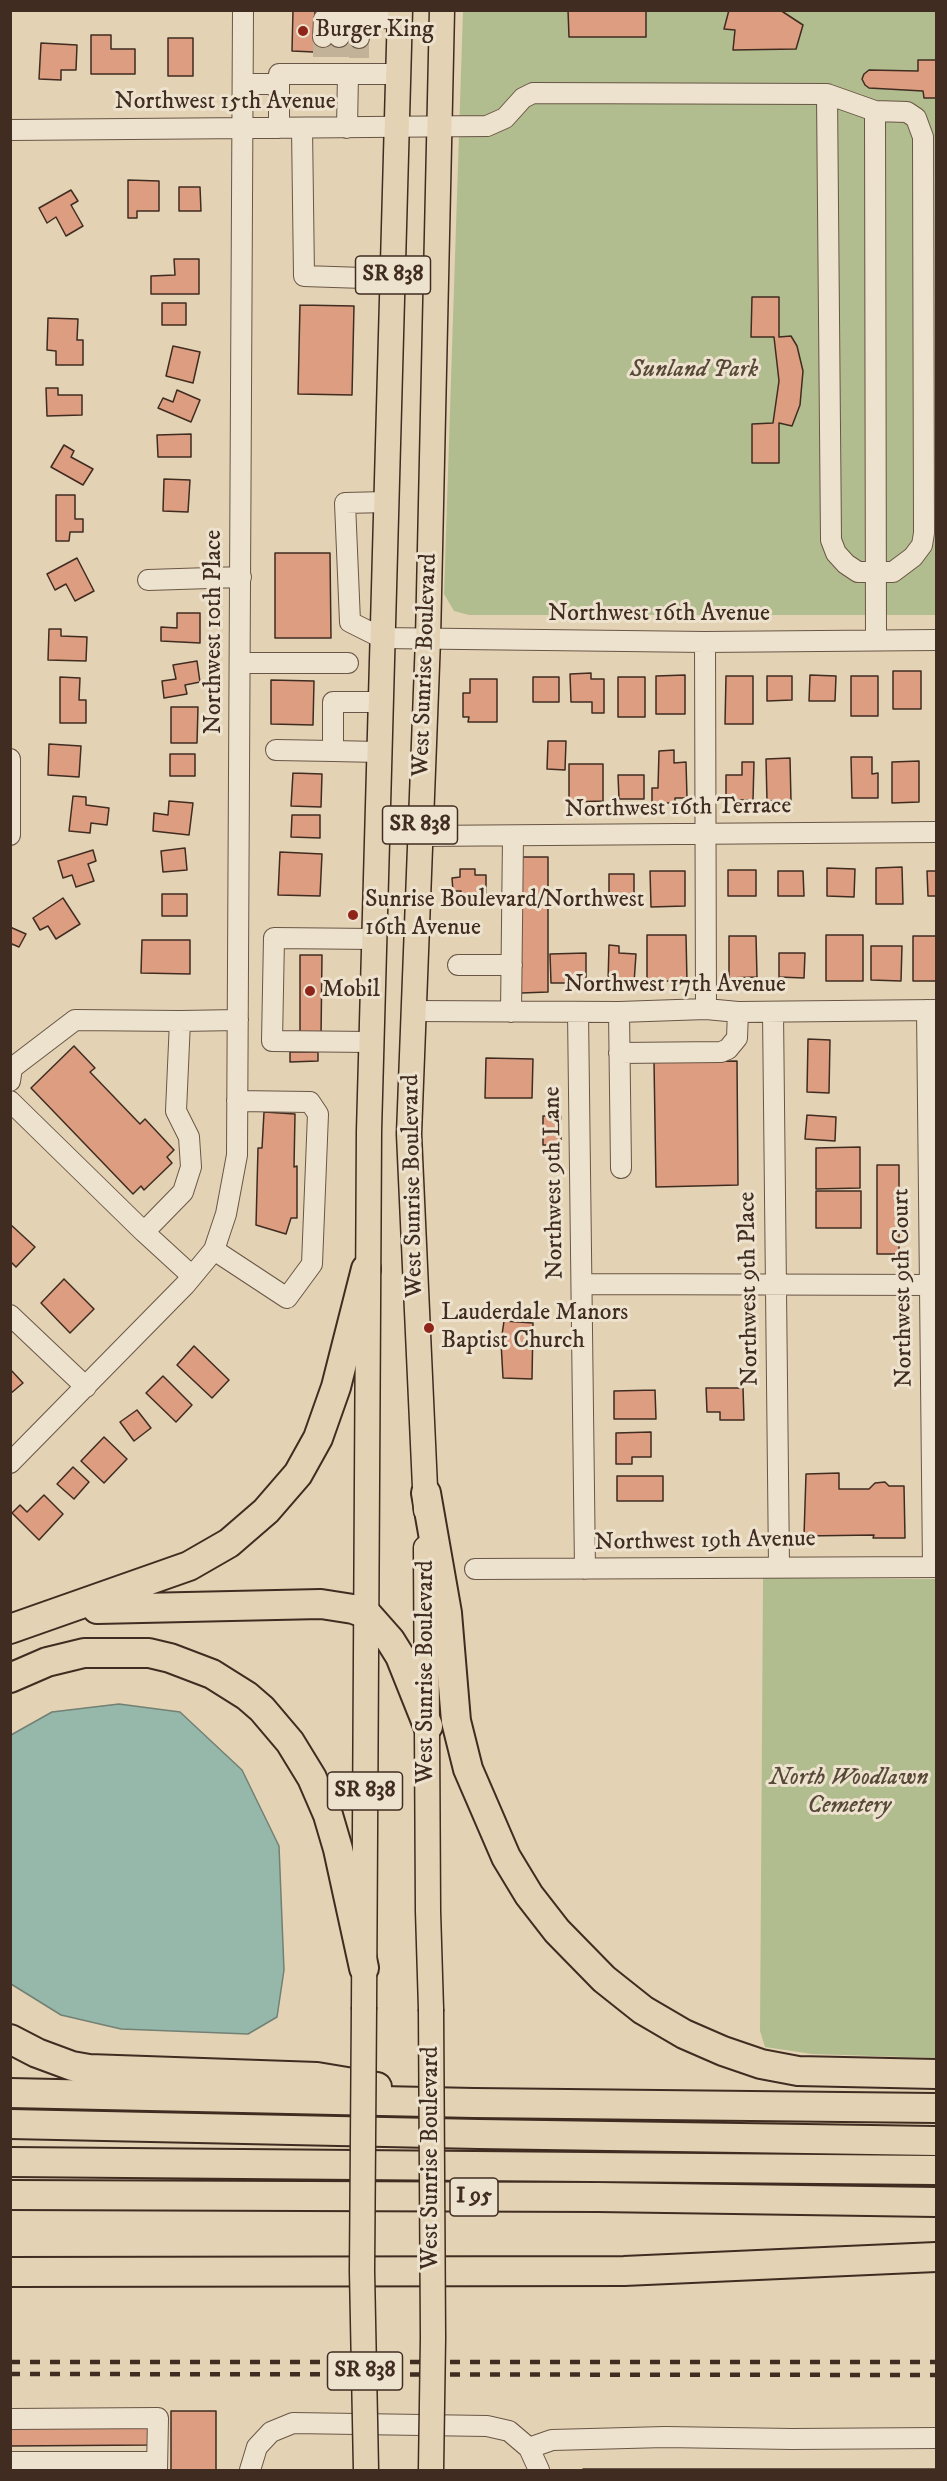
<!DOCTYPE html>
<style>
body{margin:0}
#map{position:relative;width:947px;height:2481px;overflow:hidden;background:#e3d3b4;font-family:"IM FELL DW Pica",serif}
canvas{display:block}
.frame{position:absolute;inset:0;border:12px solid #402c21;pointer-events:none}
</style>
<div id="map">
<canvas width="947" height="2481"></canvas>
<div class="frame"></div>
</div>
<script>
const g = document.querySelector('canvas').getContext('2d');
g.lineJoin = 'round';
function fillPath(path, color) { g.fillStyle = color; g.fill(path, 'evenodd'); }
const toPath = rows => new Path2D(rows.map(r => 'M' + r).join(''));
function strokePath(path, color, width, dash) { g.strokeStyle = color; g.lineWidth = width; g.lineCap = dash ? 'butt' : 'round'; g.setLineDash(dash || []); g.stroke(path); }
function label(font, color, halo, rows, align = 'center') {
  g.font = font + ' "IM FELL DW Pica",serif'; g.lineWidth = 6; g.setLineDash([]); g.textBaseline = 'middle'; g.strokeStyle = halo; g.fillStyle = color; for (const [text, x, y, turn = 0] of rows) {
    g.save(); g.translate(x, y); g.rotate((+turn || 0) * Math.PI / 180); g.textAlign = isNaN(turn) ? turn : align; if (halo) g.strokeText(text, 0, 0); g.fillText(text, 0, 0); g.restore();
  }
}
const green = toPath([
 [463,11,936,11,936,615,469,615,454,611,444,594],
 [763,1578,936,1579,936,2058,812,2054,765,2047,760,2031]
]);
const water = toPath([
 [119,1704,180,1712,242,1770,279,1846,284,1970,277,2017,248,2034,121,2029,61,2015,11,1984,11,1735,52,1712,119,1704]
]);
const building = toPath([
 [293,10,315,10,314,52,292,51,293,10],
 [568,10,646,10,646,37,569,37,568,10],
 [729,10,780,10,803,25,796,49,733,50,735,30,724,29,729,10],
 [91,35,111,35,111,49,135,49,135,74,91,74,91,35],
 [168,38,193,38,193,76,168,76,168,38],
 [41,43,77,45,76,70,61,70,61,80,39,79,41,43],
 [918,60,936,60,936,98,924,98,923,91,869,88,865,85,862,79,864,74,869,70,918,71,918,60],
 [128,180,159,181,159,211,137,211,137,218,128,218,128,180],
 [179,187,200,187,201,211,179,211,179,187],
 [71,190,78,201,71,205,83,226,66,236,56,217,47,223,39,208,71,190],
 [174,259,199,259,199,294,151,294,151,276,175,275,174,259],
 [752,297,779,297,779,337,791,336,797,346,803,371,800,405,792,426,779,423,779,463,752,463,752,424,773,423,779,381,774,337,751,337,752,297],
 [162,303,186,303,186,325,162,325,162,303],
 [300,305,354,306,352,395,298,394,300,305],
 [48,318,78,319,77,340,83,340,83,365,56,365,56,351,47,350,48,318],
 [173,346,200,352,193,383,166,376,173,346],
 [46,388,58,388,58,395,82,395,82,415,47,416,46,388],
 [177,390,200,400,191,422,158,408,163,398,173,402,177,390],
 [191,434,191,457,158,457,157,435,191,434],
 [64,445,74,451,71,457,93,469,83,485,51,467,64,445],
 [164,479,190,480,188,512,163,511,164,479],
 [56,495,75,495,75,519,83,519,83,532,70,532,69,541,56,541,56,495],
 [275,553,330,553,331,638,275,638,275,553],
 [77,558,94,591,75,601,66,584,55,590,47,574,77,558],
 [177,613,200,613,200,643,161,641,161,627,177,628,177,613],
 [49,629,61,629,61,636,87,637,86,661,48,660,49,629],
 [197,661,200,682,185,685,187,694,164,698,162,681,176,679,173,665,197,661],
 [893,671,921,671,921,709,893,709,893,671],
 [591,673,591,679,604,679,604,713,592,713,592,702,571,702,570,674,591,673],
 [685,675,685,714,656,714,656,676,685,675],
 [810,675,836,676,835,701,809,701,810,675],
 [726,676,753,676,753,724,725,724,726,676],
 [767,676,792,676,792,700,767,701,767,676],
 [851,676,878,676,878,716,851,716,851,676],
 [60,677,80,678,79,700,86,700,86,723,60,723,60,677],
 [533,677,559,677,559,702,533,702,533,677],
 [618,677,645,677,645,717,618,717,618,677],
 [470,679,497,679,497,722,468,722,469,717,463,717,463,693,470,693,470,679],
 [271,680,314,681,313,725,271,724,271,680],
 [171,707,198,707,197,743,171,743,171,707],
 [548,741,566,741,565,770,547,769,548,741],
 [49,744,81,746,79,777,48,775,49,744],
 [674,750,674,763,686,762,687,798,675,798,675,803,652,803,652,788,658,788,659,751,674,750],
 [170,754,195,754,195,776,170,776,170,754],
 [851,757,872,757,872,774,878,773,878,798,852,798,851,757],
 [790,758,791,801,767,801,766,759,790,758],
 [919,761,919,802,892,803,892,762,919,761],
 [742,762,754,762,753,800,726,800,726,775,742,775,742,762],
 [569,764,603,764,603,801,569,802,569,764],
 [293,773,322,774,321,807,291,806,293,773],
 [618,775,644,775,644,799,619,799,618,775],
 [73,796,86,797,86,805,109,808,107,825,91,823,90,833,69,831,73,796],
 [169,801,193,803,189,835,153,831,154,813,168,815,169,801],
 [292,815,320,815,320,838,291,837,292,815],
 [185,848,187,870,163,872,161,851,185,848],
 [93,850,96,861,88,864,94,881,76,887,72,875,63,878,58,861,93,850],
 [280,852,322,854,320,896,278,895,280,852],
 [520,857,548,857,548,992,521,993,520,857],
 [902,867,903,904,876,904,876,868,902,867],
 [827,868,855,869,854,897,827,896,827,868],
 [460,869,475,869,475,875,486,875,486,898,460,898,461,891,453,891,452,878,460,877,460,869],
 [728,870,756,870,756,896,728,896,728,870],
 [650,871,685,871,685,906,651,907,650,871],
 [778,871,803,871,804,896,778,896,778,871],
 [927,871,936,871,936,896,928,896,927,871],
 [609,874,634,874,634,896,609,896,609,874],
 [162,894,187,894,187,916,162,916,162,894],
 [63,898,80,924,56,939,48,926,40,930,33,918,63,898],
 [10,927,26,934,19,947,12,944,10,947,10,927],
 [647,935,686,935,687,982,647,980,647,935],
 [826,935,863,935,863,981,826,981,826,935],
 [729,936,756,936,757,977,729,978,729,936],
 [913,936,936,936,936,981,913,981,913,936],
 [142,940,190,940,190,974,141,973,142,940],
 [609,945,619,946,619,953,636,954,634,983,608,982,609,945],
 [871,946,902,946,901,981,871,980,871,946],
 [586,953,586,983,551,983,550,954,586,953],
 [779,953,805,953,804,978,779,977,779,953],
 [300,955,322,955,321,1038,300,1038,300,955],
 [808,1039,830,1040,829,1093,807,1092,808,1039],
 [74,1046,95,1068,90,1072,140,1124,145,1119,174,1150,167,1157,172,1163,144,1190,141,1186,133,1194,31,1088,74,1046],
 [290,1052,318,1052,318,1061,290,1062,290,1052],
 [486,1058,533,1059,532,1098,485,1098,486,1058],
 [737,1061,738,1185,656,1187,654,1062,737,1061],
 [264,1112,295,1114,294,1167,297,1166,297,1218,291,1218,286,1234,256,1225,258,1148,262,1148,264,1112],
 [807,1115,836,1117,835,1141,805,1139,807,1115],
 [543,1116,561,1116,561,1145,543,1145,543,1116],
 [860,1147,860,1188,816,1189,816,1148,860,1147],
 [877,1165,899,1165,899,1254,877,1254,877,1165],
 [816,1191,861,1191,861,1228,816,1228,816,1191],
 [10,1224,35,1247,16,1267,10,1261,10,1224],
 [64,1279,94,1309,70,1333,41,1303,64,1279],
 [504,1321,533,1323,532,1379,503,1378,501,1342,504,1321],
 [194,1346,229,1380,212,1398,177,1365,194,1346],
 [10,1369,23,1383,10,1394,10,1369],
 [163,1376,192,1405,176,1422,146,1393,163,1376],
 [706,1388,743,1388,744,1420,720,1420,720,1412,707,1412,706,1388],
 [655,1390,656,1419,614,1419,614,1391,655,1390],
 [137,1410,151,1428,134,1441,120,1422,137,1410],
 [651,1432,651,1457,632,1457,632,1464,616,1464,616,1433,651,1432],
 [104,1437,127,1459,104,1483,81,1461,104,1437],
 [73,1467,89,1482,74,1499,57,1484,73,1467],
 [839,1473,839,1489,869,1489,875,1483,885,1482,889,1486,904,1486,905,1538,873,1538,874,1535,804,1536,806,1474,839,1473],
 [617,1476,663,1476,663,1501,617,1501,617,1476],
 [44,1495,63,1514,39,1540,12,1513,20,1505,27,1512,44,1495],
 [171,2411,216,2411,216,2470,171,2470,171,2411],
 [152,2427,150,2445,10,2446,10,2428,152,2427],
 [583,2469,936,2469,936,2470,583,2470,583,2469]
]);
const minorTunnel = toPath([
 [323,57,323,37],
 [339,57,339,37],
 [359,58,359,38]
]);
const minor = toPath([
 [359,19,359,38],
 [323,37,324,19,400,18],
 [339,37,339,19],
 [243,84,279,84],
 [875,111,876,640],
 [279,128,279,74,399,74],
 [302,128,304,276,393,279],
 [347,128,348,74],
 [10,130,487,126,505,118,523,98,533,93,827,94,875,111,907,112,916,118,923,137,924,533,922,545,913,557,893,572,858,572,846,564,836,553,831,540,827,94],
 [386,502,345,503,350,622,382,638,705,642,936,640],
 [148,580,241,577],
 [705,642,706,1009],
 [240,663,348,663],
 [276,750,333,751],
 [379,752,333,751,333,702,380,702],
 [10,759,10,835],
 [419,836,936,832],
 [458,965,512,965],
 [927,1010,933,1567],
 [413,1011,619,1012,706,1009,738,1012,936,1010],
 [511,1012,513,836],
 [578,1012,585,1569],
 [619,1012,621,1168],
 [773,1012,779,1566],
 [371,1042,272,1041,274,938,374,939],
 [619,1053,721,1052,728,1049,737,1038,738,1012],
 [10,1081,12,1068,75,1020,180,1021],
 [10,1101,144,1232],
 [214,1250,287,1298,312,1264,318,1114,310,1102,237,1101],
 [192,1276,144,1232,183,1192,191,1167,189,1137,176,1111,180,1021,238,1020],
 [583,1284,936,1285],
 [10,1315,86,1387],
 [10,1463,185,1285,214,1250,226,1214,237,1155,243,10],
 [475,1569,936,1567],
 [10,2419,158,2418,157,2470],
 [529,2448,552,2440,665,2437,792,2439,936,2438],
 [10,2462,157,2462],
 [250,2470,257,2447,271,2432,293,2423,487,2426,509,2431,529,2448,539,2470]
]);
const major = toPath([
 [426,1510,409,1134,428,639,442,10],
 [426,1548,428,1911,431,2009],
 [364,2007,369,1131,400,10]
]);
const highway = toPath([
 [426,1493,447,1613,456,1721,468,1769,506,1857,529,1895,557,1931,604,1979,643,2010,684,2034,723,2051,761,2064,798,2071,936,2074],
 [97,1609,321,1604,353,1609,367,1614,390,1640,400,1656,428,1726],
 [10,1629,189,1566,229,1543,266,1511,298,1474,318,1438,336,1387,366,1269],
 [10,1678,47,1662,84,1653,149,1653,170,1658,212,1674,247,1696,262,1709,290,1742,312,1778,328,1815,338,1849,364,1968],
 [10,2039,37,2053,72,2066,89,2069,317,2077,377,2087],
 [10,2093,474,2103,936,2108],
 [10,2124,479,2134,936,2141],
 [10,2162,936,2170],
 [10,2195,598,2197,936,2202],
 [10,2272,624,2271,936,2257]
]);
const rail = toPath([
 [10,2362,936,2362],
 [10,2374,936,2375]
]);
const majorBridge = toPath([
 [364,2007,362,2271,366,2470],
 [431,2470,433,2338,431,2009]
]);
const markers = [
 [303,31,6,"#8f2418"],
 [353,915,6,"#8f2418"],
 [310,991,6,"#8f2418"],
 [429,1328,6,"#8f2418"]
];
const shields = [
 [393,275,75],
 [420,825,75],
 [365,1791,75],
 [474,2197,48],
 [365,2371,75]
];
const shieldNames = [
 ["SR 838",393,275],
 ["SR 838",420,825],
 ["SR 838",365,1791],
 ["I 95",474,2197],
 ["SR 838",365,2371]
];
const poiNames = [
 ["Burger King",315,31],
 ["Sunrise Boulevard/Northwest",365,901],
 ["16th Avenue",365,929],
 ["Mobil",322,991],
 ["Lauderdale Manors",441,1314],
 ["Baptist Church",441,1342]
];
const streetNames = [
 ["Northwest 15th Avenue",225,103],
 ["Northwest 16th Avenue",659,615],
 ["Northwest 10th Place",215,632,-90],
 ["West Sunrise Boulevard",426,665,-88],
 ["Northwest 16th Terrace",678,809,-1],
 ["Northwest 17th Avenue",675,986],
 ["Northwest 9th Lane",555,1183,-91],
 ["West Sunrise Boulevard",414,1186,-91],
 ["Northwest 9th Court",904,1288,-91],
 ["Northwest 9th Place",750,1289,-91],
 ["Northwest 19th Avenue",705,1542,-1],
 ["West Sunrise Boulevard",427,1672,-90],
 ["West Sunrise Boulevard",432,2158,-90]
];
const parkNames = [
 ["Sunland Park",694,371],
 ["North Woodlawn",849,1779],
 ["Cemetery",849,1807]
];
fillPath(green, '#b2bd8f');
fillPath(water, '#95b8ab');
strokePath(water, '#738074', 1.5);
fillPath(building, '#dc9d81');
strokePath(building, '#402c21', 1.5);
strokePath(minorTunnel, '#c2b297', 20, [20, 10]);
strokePath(minor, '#695646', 22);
strokePath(major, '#402c21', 27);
strokePath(highway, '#402c21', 32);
strokePath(minor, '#ede2ce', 20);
strokePath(major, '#e3d3b4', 24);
strokePath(highway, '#e3d3b4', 28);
strokePath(rail, '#402c21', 4.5, [10, 10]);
strokePath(majorBridge, '#402c21', 27, []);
strokePath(majorBridge, '#e3d3b4', 24);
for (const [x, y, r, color] of markers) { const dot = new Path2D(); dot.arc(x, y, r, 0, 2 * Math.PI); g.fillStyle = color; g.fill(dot); strokePath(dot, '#ede2ce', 2); }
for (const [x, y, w] of shields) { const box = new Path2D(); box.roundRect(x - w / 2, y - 19, w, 38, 4.5); g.fillStyle = '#ede2ce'; g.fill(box); strokePath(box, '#402c21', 1.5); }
label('bold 22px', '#402c21', null, shieldNames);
label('24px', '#402c21', '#ede2ce', poiNames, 'left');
label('24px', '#402c21', '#ede2ce', streetNames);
label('italic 24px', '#574937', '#ede2ce', parkNames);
</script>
